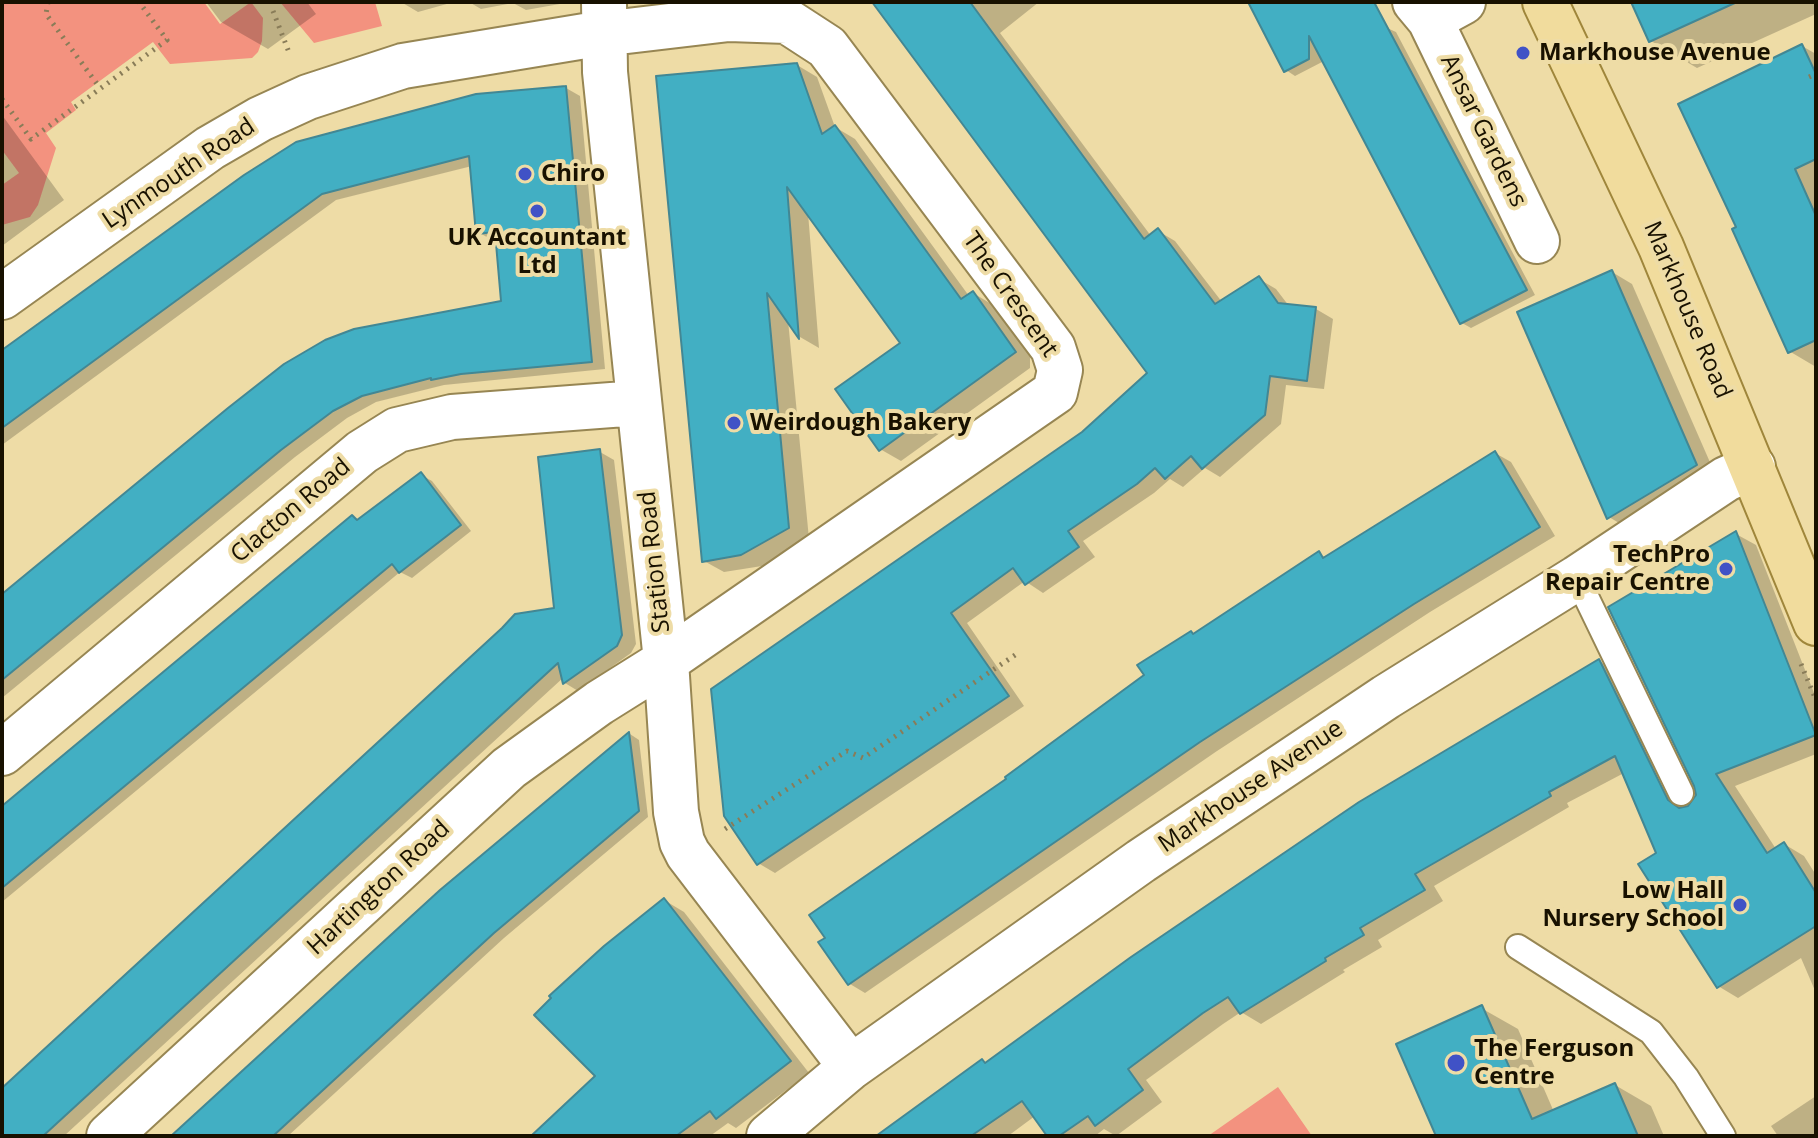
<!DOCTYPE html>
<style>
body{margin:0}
#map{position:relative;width:1818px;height:1138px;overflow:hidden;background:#eedca6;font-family:"Open Sans",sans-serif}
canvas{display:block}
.frame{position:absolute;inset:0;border:4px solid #181100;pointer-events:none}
</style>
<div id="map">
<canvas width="1818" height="1138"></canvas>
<div class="frame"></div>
</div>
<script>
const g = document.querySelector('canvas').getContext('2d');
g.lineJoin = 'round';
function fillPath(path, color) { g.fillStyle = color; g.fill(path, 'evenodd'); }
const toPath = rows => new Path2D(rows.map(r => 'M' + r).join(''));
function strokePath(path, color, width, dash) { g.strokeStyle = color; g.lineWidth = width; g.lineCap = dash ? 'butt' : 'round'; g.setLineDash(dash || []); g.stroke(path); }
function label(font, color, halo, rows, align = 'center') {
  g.font = font + ' "Open Sans",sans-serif'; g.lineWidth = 8; g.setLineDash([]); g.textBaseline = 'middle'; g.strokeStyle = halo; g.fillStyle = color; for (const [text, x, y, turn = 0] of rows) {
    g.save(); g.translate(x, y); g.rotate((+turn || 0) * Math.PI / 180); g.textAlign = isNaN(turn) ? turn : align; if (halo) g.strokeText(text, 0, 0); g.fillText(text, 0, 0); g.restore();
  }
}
const green = toPath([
 [2,2,204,2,220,24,251,2,263,18,262,41,258,52,252,58,170,64,153,42,71,102,76,110,46,133,56,148,38,205,30,217,2,225,2,185,19,173,2,150],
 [280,2,375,2,382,26,314,43],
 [1278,1087,1312,1136,1208,1136]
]);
const shadow = toPath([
 [206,2,307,2,316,14,268,49,221,22],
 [401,2,454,2,418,12],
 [469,2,571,2,526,10,513,3,481,9],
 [874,2,1039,2,1000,33,1151,236,1158,231,1175,241,1222,302,1259,279,1276,289,1289,306,1316,309,1333,319,1324,389,1286,385,1281,424,1220,477,1205,468,1183,487,1170,479,1154,493,1083,541,1095,557,1043,593,1025,581,967,623,1024,706,775,873,758,863,1083,434,1150,373],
 [1250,2,1330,2,1396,32,1535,295,1471,328,1462,323,1324,61,1295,76,1286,70],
 [1633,2,1816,2,1816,14,1697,68,1651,41],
 [1802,46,1816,54,1816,367,1789,351,1735,230],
 [797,65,817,77,835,127,855,139,969,296,973,293,993,305,1030,356,1030,368,901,461,880,449,902,343,808,213,819,348,800,337,788,320,809,539,762,566,724,572,704,561],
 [566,88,580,96,605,369,444,385,376,402,347,418,295,457,2,698,2,596,504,302,498,240,492,240,478,232,472,166,336,200,2,445,2,354,201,209],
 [2,115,64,200,2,246],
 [1612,272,1632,284,1716,476,1629,529,1609,517],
 [600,452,614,460,636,644,631,653,578,691,565,683,564,677,64,1136,2,1136,2,1090,557,610],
 [1495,453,1511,462,1555,536,1430,612,1217,751,865,993,850,984,1009,780,1147,676,1194,636,1319,554,1327,558],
 [421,475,432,481,471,531,412,578,400,572,2,902,2,809,352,517,360,521],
 [1736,534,1756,545,1816,698,1816,754,1735,786,1776,849,1784,844,1804,856,1816,875,1816,993,1801,958,1738,998,1718,986,1624,773,1567,803,1569,807,1434,886,1443,901,1378,940,1382,947,1343,970,1345,972,1261,1024,1241,1012,1223,1024,1146,1080,1162,1102,1116,1136,1104,1129,1095,1136,1050,1136,1035,1116,1008,1136,880,1136,982,1061,987,1064,1599,661,1619,672,1685,809,1689,808,1698,795],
 [630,734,639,740,648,817,504,938,288,1136,175,1136,441,892],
 [664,900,684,912,809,1073,736,1128,728,1123,710,1136,535,1136,598,1076],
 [1481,1008,1518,1029,1554,1112,1615,1085,1651,1106,1664,1136,1439,1136],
 [1816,1096,1816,1136,1778,1136,1771,1126]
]);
const building = toPath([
 [872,2,970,2,1144,239,1158,228,1215,304,1259,276,1278,303,1316,307,1307,381,1270,376,1265,415,1202,469,1191,456,1165,479,1155,468,1137,484,1068,531,1079,547,1025,585,1013,568,951,613,1009,696,757,865,724,816,711,689,1082,432,1147,373,872,2],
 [1248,2,1374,2,1527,290,1460,324,1309,36,1309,59,1284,72,1248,2],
 [1631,2,1737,2,1649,42,1631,2],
 [1802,44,1816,74,1816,159,1795,169,1816,216,1816,340,1788,353,1732,229,1736,227,1678,104,1802,44],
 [797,63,822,134,835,125,961,299,973,291,1016,352,879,451,835,389,900,343,787,187,799,339,767,293,789,528,741,555,702,562,656,76,797,63],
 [566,86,592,362,461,374,431,380,431,378,362,396,333,411,281,450,2,680,2,594,228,408,284,364,325,340,354,329,501,301,495,232,476,234,469,156,322,194,2,428,2,350,244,175,296,142,476,94,566,86],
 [1612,270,1697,465,1607,519,1517,312,1612,270],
 [600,449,622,635,617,646,563,684,558,663,43,1136,2,1136,2,1088,502,628,515,614,554,608,538,457,600,449],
 [1495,451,1540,527,1414,604,1200,742,848,985,818,942,825,938,809,915,1006,779,1005,777,1144,675,1137,665,1191,631,1193,634,1319,551,1323,558,1495,451],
 [421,472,461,525,399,573,392,564,2,888,2,806,352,515,357,520,421,472],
 [1736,531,1816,735,1716,774,1767,853,1784,842,1816,893,1816,926,1717,988,1638,864,1656,853,1615,756,1549,792,1551,796,1415,874,1425,890,1360,928,1364,935,1325,958,1326,961,1240,1014,1228,997,1203,1013,1128,1069,1143,1090,1095,1126,1088,1116,1059,1136,1047,1136,1022,1101,971,1136,876,1136,982,1059,985,1063,1131,957,1359,802,1599,659,1668,800,1679,808,1688,806,1696,795,1694,786,1608,607,1736,531],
 [629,732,639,811,494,933,273,1136,171,1136,440,890,629,732],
 [664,898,791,1061,716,1119,710,1111,676,1136,531,1136,595,1076,534,1015,551,998,549,996,604,946,664,898],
 [1482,1005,1532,1119,1615,1083,1638,1136,1436,1136,1396,1044,1482,1005]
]);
const path = toPath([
 [48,2,46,14,100,88],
 [273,11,290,55],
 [1809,77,1816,74],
 [2,99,31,139,167,40,139,2],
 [1801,664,1816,700],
 [725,829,847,751,863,758,1018,653]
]);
const lane = toPath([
 [1577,578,1681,793],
 [1518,947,1651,1032,1686,1077,1723,1136]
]);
const street = toPath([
 [604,2,605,72,666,661,676,812,682,842,688,854,851,1067],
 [1415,2,1430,20,1537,241],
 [1430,20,1463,2],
 [2,297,210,148,260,119,308,97,403,66,585,36,729,19,787,21,827,47,1053,348,1060,370,1055,392,666,661,599,703,509,768,109,1136],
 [2,753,362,452,397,430,452,417,638,403],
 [769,1136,851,1067,1141,861,1386,697,1577,578,1726,479,1753,467]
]);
const primary = toPath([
 [1545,2,1661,247,1816,623]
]);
const markers = [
 [1523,53,8,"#4052c6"],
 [525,174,8,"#4052c6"],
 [537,211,8,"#4052c6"],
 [734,423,8,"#4052c6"],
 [1726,569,8,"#4052c6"],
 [1740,905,8,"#4052c6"],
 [1456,1063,10,"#4052c6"]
];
const poiNames = [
 ["Markhouse Avenue",1539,53],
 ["Chiro",541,174],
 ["UK Accountant",537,238,"center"],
 ["Ltd",537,266,"center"],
 ["Weirdough Bakery",750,423],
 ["TechPro",1710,555,"right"],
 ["Repair Centre",1710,583,"right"],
 ["Low Hall",1724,891,"right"],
 ["Nursery School",1724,919,"right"],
 ["The Ferguson",1474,1049],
 ["Centre",1474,1077]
];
const streetNames = [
 ["Ansar Gardens",1483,131,64],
 ["Lynmouth Road",179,174,-34],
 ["The Crescent",1010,295,55],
 ["Markhouse Road",1687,310,67],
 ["Clacton Road",291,511,-40],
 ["Station Road",655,562,-96],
 ["Markhouse Avenue",1251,787,-34],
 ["Hartington Road",379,888,-43]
];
fillPath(green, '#f3927f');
fillPath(shadow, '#0003');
fillPath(building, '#42afc3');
strokePath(building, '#428794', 2);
strokePath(lane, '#978653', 28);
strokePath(street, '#978653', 48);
strokePath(primary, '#9f863b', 48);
strokePath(path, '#897c58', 5, [2, 6]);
strokePath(lane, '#fff', 24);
strokePath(street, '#fff', 44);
strokePath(primary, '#f1dc9d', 44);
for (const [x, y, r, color] of markers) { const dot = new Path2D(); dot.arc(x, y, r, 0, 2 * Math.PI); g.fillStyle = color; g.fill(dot); strokePath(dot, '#eedca6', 3); }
label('bold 24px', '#181100', '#eedca6', poiNames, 'left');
label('24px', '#181100', '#eedca6', streetNames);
</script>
